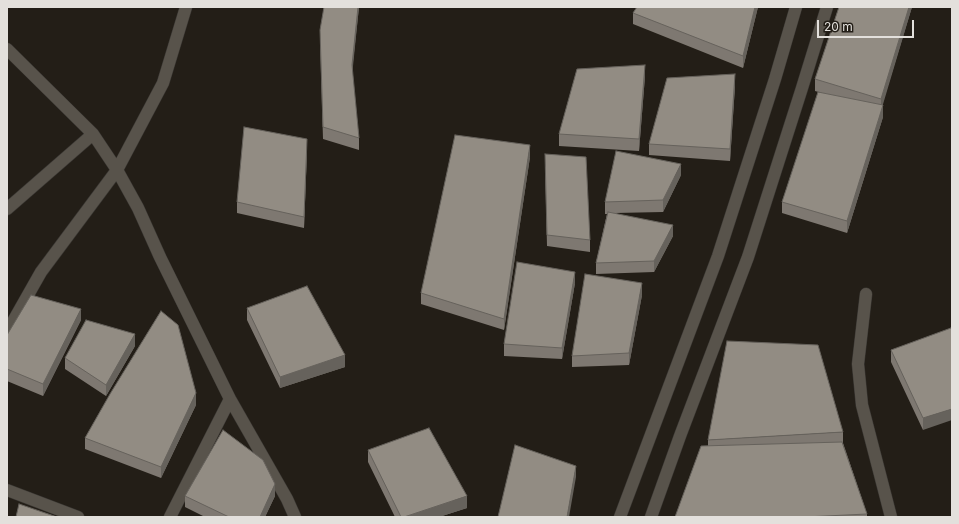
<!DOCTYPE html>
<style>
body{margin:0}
#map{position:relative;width:959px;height:524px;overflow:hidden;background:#231e17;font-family:Inter,sans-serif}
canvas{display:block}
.frame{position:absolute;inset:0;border:8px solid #e3e0dc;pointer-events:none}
.scale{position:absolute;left:817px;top:20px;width:97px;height:18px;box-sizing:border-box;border:2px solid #e3e0dc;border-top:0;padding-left:5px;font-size:12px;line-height:14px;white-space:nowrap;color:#e3e0dc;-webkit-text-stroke:3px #231e17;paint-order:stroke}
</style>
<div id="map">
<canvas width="959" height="524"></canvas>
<div class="frame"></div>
<div class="scale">20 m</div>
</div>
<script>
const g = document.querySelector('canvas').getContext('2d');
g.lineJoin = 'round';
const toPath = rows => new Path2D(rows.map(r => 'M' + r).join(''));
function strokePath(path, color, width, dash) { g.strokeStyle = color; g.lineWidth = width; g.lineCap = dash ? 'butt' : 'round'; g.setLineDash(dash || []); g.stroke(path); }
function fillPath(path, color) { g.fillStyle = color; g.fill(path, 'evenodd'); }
const street = toPath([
 [7,49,93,134,117,170,138,208,160,257,230,399,287,499,295,517],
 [7,209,93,134],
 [866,294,858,364,862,405,891,517],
 [7,332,41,272,117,170,163,83,186,7],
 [7,490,78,517],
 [170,517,230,399]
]);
const secondary = toPath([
 [620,517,718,256,775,79,796,7],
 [651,517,680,436,748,257,802,88,827,7]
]);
const wall = toPath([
 [324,7,359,7,352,71,359,138,359,150,323,139,320,41],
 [637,7,758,7,743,68,633,24,633,13],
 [912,7,882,105,883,117,847,233,782,213,782,202,822,93,815,91,815,79],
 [645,76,639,151,559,146,559,134],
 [735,86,730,161,649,155,649,144],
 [307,150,304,228,237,213,237,202],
 [530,157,504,330,421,304,421,293],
 [545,166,590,240,590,252,547,246],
 [681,175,663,212,615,213,673,236,654,272,596,274,596,263,607,214,605,214,605,202],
 [575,283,562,359,504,356,504,344],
 [642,295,629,365,572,367,572,356],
 [247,308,345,367,280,388,247,320],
 [81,320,43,396,7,381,7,335],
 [952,330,923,430,891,362,891,350],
 [135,346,106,396,65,369,65,358],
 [196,405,161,478,85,449,85,438],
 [843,432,843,443,867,514,867,517,675,517,708,446,708,440],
 [368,450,467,508,439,517,395,517,368,462],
 [185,496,275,496,265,517,205,517,185,507]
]);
const shadedWall = toPath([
 [358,7,359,7,352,76,352,65],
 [755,7,758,7,743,68,743,56],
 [909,7,912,7,881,111,881,99],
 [645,65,645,76,639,151,639,139],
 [735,74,735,86,730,161,730,149],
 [883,105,883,117,847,233,847,221],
 [307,139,307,150,304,228,304,217],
 [530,145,530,157,504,330,504,319],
 [681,164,681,175,663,212,663,200],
 [673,225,673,236,654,272,654,261],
 [575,272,575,283,562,359,562,348],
 [642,283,642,295,629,365,629,353],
 [81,309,81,320,43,396,43,384],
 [135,334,135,346,106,396,106,385],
 [345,355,345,367,280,388,280,377],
 [196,393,196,405,161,478,161,467],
 [952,409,952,420,923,430,923,418],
 [576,466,576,477,569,517,567,517],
 [275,484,275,496,265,517,260,517],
 [467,496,467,508,439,517,404,517]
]);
const building = toPath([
 [324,7,358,7,352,65,359,138,323,127,320,30,324,7],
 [637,7,755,7,743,56,633,13,637,7],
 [839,7,909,7,881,99,815,79,839,7],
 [645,65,639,139,559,134,577,69,645,65],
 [735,74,730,149,649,144,667,78,735,74],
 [818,92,883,105,847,221,782,202,818,92],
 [244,127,307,139,304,217,237,202,244,127],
 [455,135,530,145,504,319,421,293,455,135],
 [616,151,681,164,663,200,605,202,616,151],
 [545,154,586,157,590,240,547,235,545,154],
 [608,212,673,225,654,261,596,263,608,212],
 [517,262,575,272,562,348,504,344,517,262],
 [585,274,642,283,629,353,572,356,585,274],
 [307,286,345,355,280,377,247,308,307,286],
 [31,295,81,309,43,384,7,369,7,335,31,295],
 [161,311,178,325,196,393,161,467,85,438,110,394,161,311],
 [86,320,135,334,106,385,65,358,86,320],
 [951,328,952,330,952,409,923,418,891,350,951,328],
 [727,341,818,345,843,432,708,440,727,341],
 [429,428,467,496,404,517,401,517,368,450,429,428],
 [223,430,263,460,275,484,260,517,229,517,185,496,223,430],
 [842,442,867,514,805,517,675,517,701,446,842,442],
 [515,445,576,466,567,517,498,517,515,445],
 [19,504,57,517,16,517,19,504]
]);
strokePath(street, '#3b3834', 13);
strokePath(secondary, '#3b3834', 13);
strokePath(street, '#58534b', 12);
strokePath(secondary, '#58534b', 12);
fillPath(wall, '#7e7871');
fillPath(shadedWall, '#66625c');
fillPath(building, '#928c83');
strokePath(building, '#66625c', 1);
</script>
